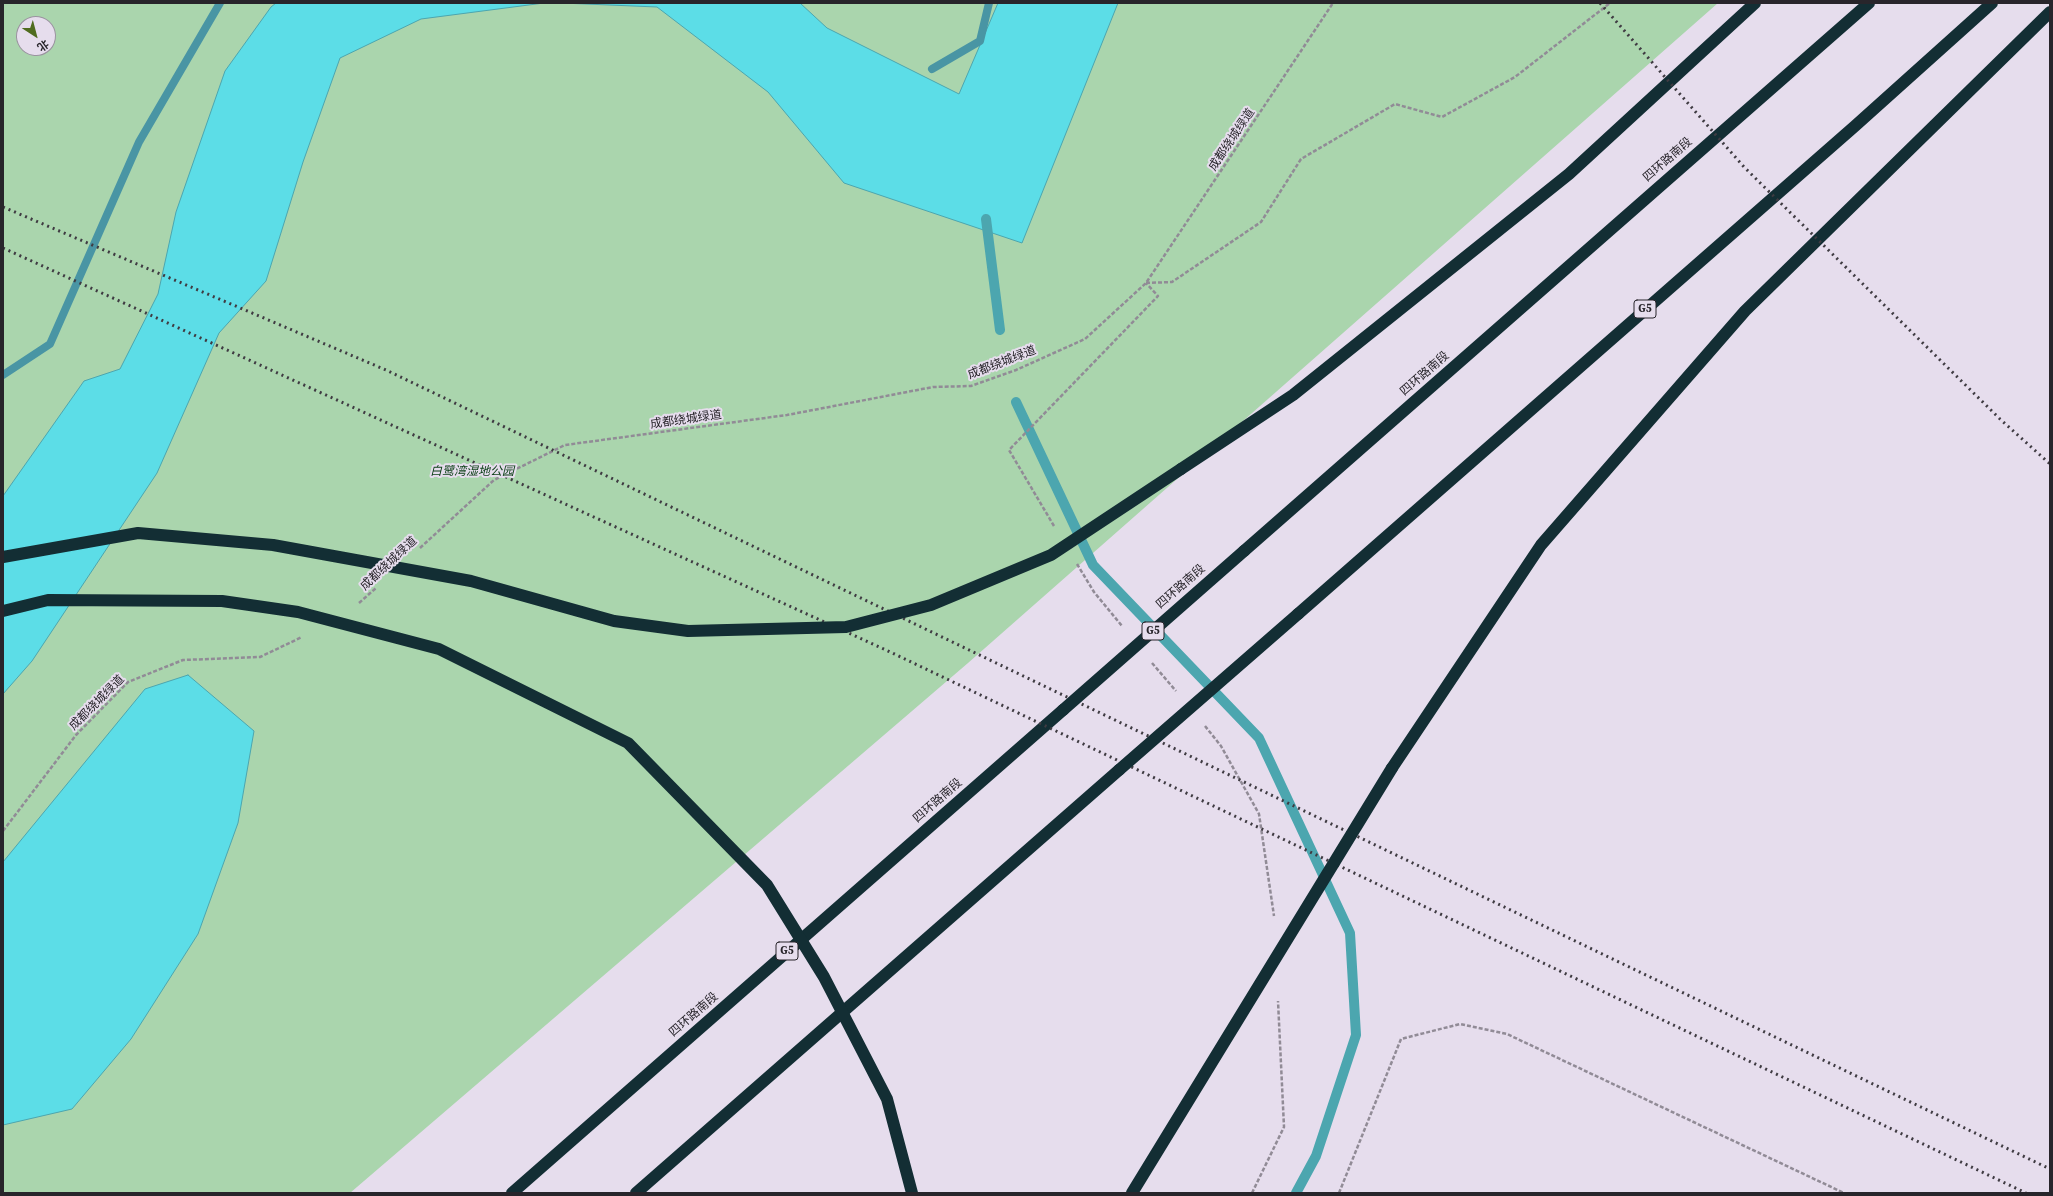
<!DOCTYPE html>
<meta charset="utf-8">
<style>
body{margin:0}
#map{position:relative;width:2053px;height:1196px;overflow:hidden;background:#e6dded;font-family:"Source Serif 4","Noto Sans SC",serif}
canvas{display:block}
.frame{position:absolute;inset:0;border:4px solid #28252b;pointer-events:none}
.north{position:absolute;left:16px;top:16px;width:40px;height:40px;box-sizing:border-box;background:#e6dded;border:1px solid #9a939f;border-radius:50%;rotate:144deg;font-size:11px;font-weight:700;line-height:16px;text-align:center;color:#28252b}
.north::after{content:'';display:block;margin:auto;width:14px;height:18px;background:#506c1f;clip-path:polygon(50% 0,100% 100%,50% 72%,0 100%)}
</style>
<div id="map">
<canvas width="2053" height="1196"></canvas>
<div class="frame"></div>
<div class="north">北</div>
</div>
<script>
const g = document.querySelector('canvas').getContext('2d');
g.lineJoin = 'round';
function fillPath(path, color) { g.fillStyle = color; g.fill(path, 'evenodd'); }
const toPath = rows => new Path2D(rows.map(r => 'M' + r).join(''));
function strokePath(path, color, width, dash) { g.strokeStyle = color; g.lineWidth = width; g.lineCap = dash ? 'butt' : 'round'; g.setLineDash(dash || []); g.stroke(path); }
function label(font, color, halo, rows, align = 'center') {
  g.font = font + ' "Source Serif 4","Noto Sans SC",serif'; g.lineWidth = 4; g.setLineDash([]); g.textBaseline = 'middle'; g.strokeStyle = halo; g.fillStyle = color; for (const [text, x, y, turn = 0] of rows) {
    g.save(); g.translate(x, y); g.rotate((+turn || 0) * Math.PI / 180); g.textAlign = isNaN(turn) ? turn : align; if (halo) g.strokeText(text, 0, 0); g.fillText(text, 0, 0); g.restore();
  }
}
const green = toPath([
 [3,3,1718,3,968,663,350,1193,3,1193],
 [24,24,48,24,48,48,24,48]
]);
const water = toPath([
 [276,3,544,3,421,19,340,58,303,162,266,281,219,333,157,473,32,661,3,694,3,496,84,381,120,369,158,294,176,212,225,71,271,7,276,3],
 [561,3,800,3,827,28,959,94,998,3,1118,3,1022,243,844,183,768,92,657,7,561,3],
 [188,675,254,731,238,823,198,934,131,1039,72,1109,3,1125,3,862,145,689,188,675]
]);
const stream = toPath([
 [986,219,1000,330],
 [1016,402,1093,565,1259,738,1350,933,1356,1035,1316,1156,1296,1193]
]);
const path = toPath([
 [1146,283,1172,282,1261,222,1301,159,1395,104,1442,117,1515,77,1610,3],
 [1054,526,1009,450,1158,296,1146,283],
 [420,548,494,480,565,445,787,415,933,387,971,386,1016,370,1085,339,1146,283,1333,3],
 [1077,564,1094,592,1122,626],
 [359,603,376,588],
 [1152,663,1176,691],
 [1205,726,1221,746,1259,814,1274,916],
 [3,831,76,735,128,682,183,660,260,657,302,637],
 [1252,1193,1284,1127,1278,1001],
 [1339,1193,1401,1039,1460,1024,1507,1034,1844,1193]
]);
const lane = toPath([
 [932,69,980,41,989,3],
 [3,375,50,344,139,142,220,3]
]);
const highway = toPath([
 [1181,469,1293,395,1569,174,1755,3],
 [1244,551,1869,3],
 [1298,614,1855,126,1992,3],
 [1392,768,1541,545,1745,311,2050,12],
 [512,1193,1063,710],
 [636,1193,1119,770]
]);
const rail = toPath([
 [1600,3,1744,167,2000,419,2050,464],
 [3,207,386,370,2050,1169],
 [3,248,886,650,2026,1193]
]);
const highwayBridge = toPath([
 [3,557,138,533,273,545,471,581,614,621,688,631,846,627,931,605,1051,555,1181,469],
 [3,611,48,600,222,601,298,612,439,649,628,743,767,885,824,977,887,1099,912,1193],
 [1063,710,1244,551],
 [1119,770,1298,614],
 [1132,1193,1392,768]
]);
const shields = [
 [1645,309,22],
 [1153,631,22],
 [787,951,22]
];
const shieldNames = [
 ["G5",1645,309],
 ["G5",1153,631],
 ["G5",787,951]
];
const streetNames = [
 ["成都绕城绿道",1232,140,-56],
 ["四环路南段",1668,160,-41],
 ["成都绕城绿道",1002,363,-21],
 ["四环路南段",1425,374,-41],
 ["成都绕城绿道",686,420,-8],
 ["成都绕城绿道",389,564,-43],
 ["四环路南段",1181,587,-41],
 ["成都绕城绿道",97,703,-45],
 ["四环路南段",938,801,-41],
 ["四环路南段",694,1015,-41]
];
const parkNames = [
 ["白鹭湾湿地公园",472,472]
];
fillPath(green, '#aad5ad');
fillPath(water, '#5cdde7');
strokePath(water, '#4ca6af', 1);
strokePath(stream, '#4ca6af', 10);
strokePath(path, '#918b96', 2.5, [4, 2]);
strokePath(lane, '#4995a4', 8);
strokePath(highway, '#132e34', 12);
strokePath(rail, '#3f3b42', 3, [2, 4]);
strokePath(highwayBridge, '#132e34', 12);
for (const [x, y, w] of shields) { const box = new Path2D(); box.roundRect(x - w / 2, y - 9, w, 18, 3); g.fillStyle = '#e6dded'; g.fill(box); strokePath(box, '#28252b', 1); }
label('bold 11px', '#28252b', null, shieldNames);
label('12px', '#28252b', '#e6dded', streetNames);
label('italic 12px', '#0e4119', '#e6dded', parkNames);
</script>
